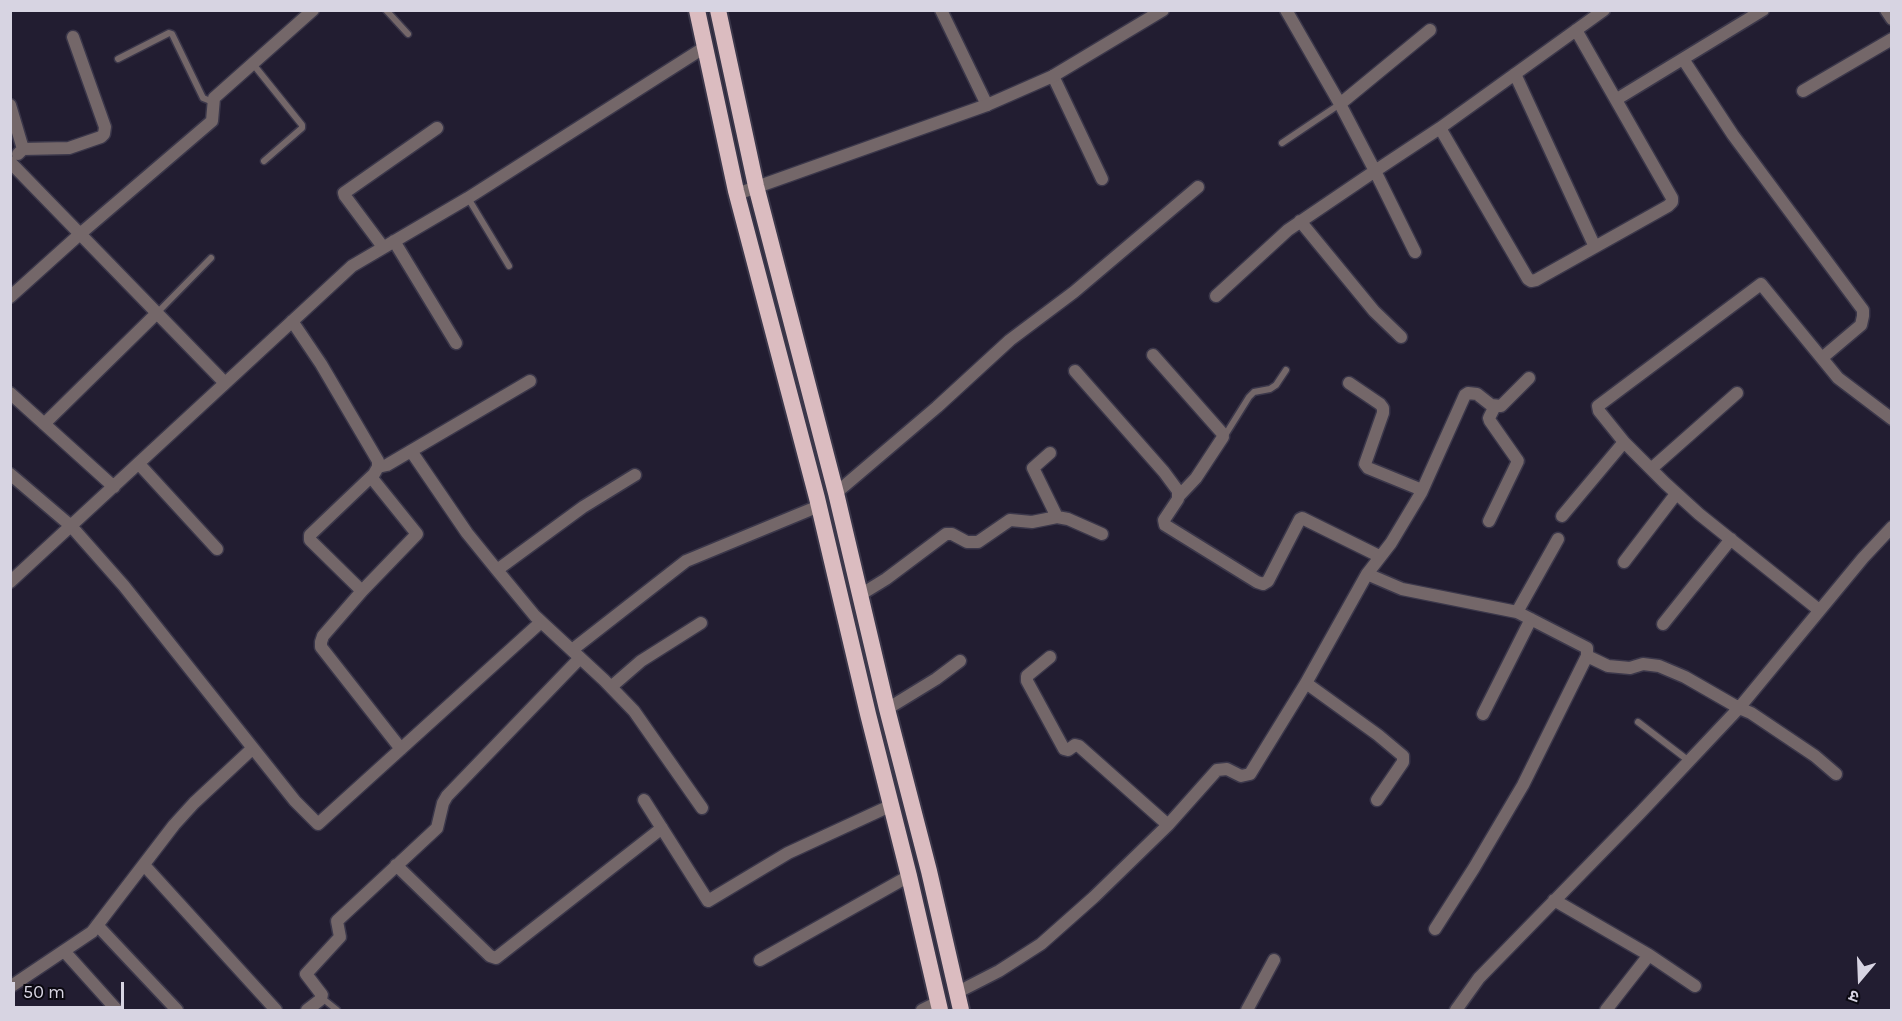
<!DOCTYPE html>
<meta charset="utf-8">
<style>
body{margin:0}
#map{position:relative;width:1902px;height:1021px;overflow:hidden;background:#221d31;font-family:Karla,"Noto Sans Devanagari",sans-serif}
canvas{display:block}
.frame{position:absolute;inset:0;border:12px solid #d7d4e2;pointer-events:none}
.north{position:absolute;left:1830px;top:949px;width:60px;height:60px;-webkit-text-stroke:4px #0b0911;paint-order:stroke;rotate:199deg;font-size:16px;font-weight:700;line-height:24px;text-align:center;color:#d7d4e2}
.north::after{content:'';display:block;margin:auto;width:21px;height:27px;background:#d7d4e2;clip-path:polygon(50% 0,100% 100%,50% 72%,0 100%)}
.scale{position:absolute;left:12px;top:982px;width:112px;height:27px;box-sizing:border-box;border:3px solid #d7d4e2;border-top:0;padding-left:8px;font-size:18px;line-height:21px;white-space:nowrap;color:#d7d4e2;-webkit-text-stroke:4px #0b0911;paint-order:stroke}
</style>
<div id="map">
<canvas width="1902" height="1021"></canvas>
<div class="frame"></div>
<div class="north">उ</div>
<div class="scale">50 m</div>
</div>
<script>
const g = document.querySelector('canvas').getContext('2d');
g.lineJoin = 'round';
const toPath = rows => new Path2D(rows.map(r => 'M' + r).join(''));
function strokePath(path, color, width, dash) { g.strokeStyle = color; g.lineWidth = width; g.lineCap = dash ? 'butt' : 'round'; g.setLineDash(dash || []); g.stroke(path); }
const service = toPath([
 [386,10,408,34],
 [118,59,169,33,172,34,203,98,213,102],
 [253,64,302,125,302,128,264,161],
 [1282,143,1340,104],
 [468,198,509,266],
 [157,313,211,258],
 [1224,437,1249,397,1254,392,1270,389,1276,385,1286,370],
 [1638,722,1689,761],
 [322,998,337,1010]
]);
const minor = toPath([
 [941,10,987,105],
 [1286,10,1340,104,1375,171,1440,128,1604,10],
 [1886,10,1892,19],
 [1683,59,1733,135,1863,310,1863,316,1861,325,1822,358],
 [1515,74,1595,247],
 [1053,76,1102,179],
 [1803,91,1892,39],
 [1617,99,1763,10],
 [1340,104,1430,30],
 [10,105,23,149,18,154],
 [1440,128,1528,279,1531,281,1536,280,1668,206,1672,202,1672,198,1576,30],
 [23,149,69,148,101,137,104,134,105,127,73,37],
 [10,162,225,383],
 [1300,221,1374,311,1401,337],
 [394,241,456,343],
 [383,247,345,196,344,193,437,128],
 [1216,296,1288,230,1375,171,1415,252],
 [10,297,80,234,212,121,214,98,313,10],
 [292,321,321,364,378,461,378,467,374,474,310,535,310,540,362,591],
 [1153,355,1222,433,1223,437,1196,478,1179,496],
 [1075,371,1164,472,1178,491,1178,499,1164,520,1165,525,1257,582,1263,584,1268,581,1300,519,1302,518,1379,556],
 [1349,383,1380,404,1383,408,1383,413,1365,464,1368,468,1422,490],
 [10,393,114,487],
 [44,424,157,313],
 [411,451,467,533,497,570,535,616,604,680,634,711,702,808],
 [1050,453,1033,468,1057,517],
 [139,464,217,549],
 [378,467,387,465,530,381],
 [1651,469,1737,393],
 [10,474,71,526,124,586,295,801,318,824,541,622],
 [371,477,417,534,362,591,323,636,321,642,321,647,401,749],
 [836,493,937,407,1010,340,1074,292,1198,187],
 [1562,516,1624,442],
 [1489,521,1518,461,1490,421,1489,418,1495,406],
 [1624,562,1676,494],
 [497,570,583,507,635,475],
 [1367,574,1402,589,1517,612,1587,648,1587,656,1523,785,1474,868,1435,929],
 [10,582,352,266,468,198,705,47],
 [860,595,886,579,946,534,952,534,967,542,978,542,1010,520,1032,522,1057,517,1068,519,1102,534],
 [1819,610,1699,514,1665,483,1624,442,1599,411,1598,406,1761,284,1838,378,1892,419],
 [1517,612,1558,539],
 [1663,624,1731,539],
 [572,650,686,561,819,506],
 [1587,656,1608,666,1630,668,1643,664,1659,666,1685,677,1739,708,1751,713,1815,756,1836,774],
 [1050,657,1027,676,1027,681,1064,749,1068,750,1075,745,1079,746,1168,825],
 [1306,683,1378,735,1403,756,1403,762,1377,800],
 [611,687,641,661,701,623],
 [887,709,936,679,960,661],
 [1483,714,1531,619],
 [644,800,708,901,788,853,892,805],
 [144,865,276,1010],
 [396,865,490,956,496,958,662,828],
 [1554,900,1649,955,1695,986],
 [97,925,177,1010],
 [64,951,117,1010],
 [760,960,909,876],
 [10,987,92,932,174,825,194,803,253,748],
 [956,993,999,971,1041,944,1094,897,1168,825,1217,770,1227,769,1241,776,1250,774,1306,683,1367,574,1391,543,1421,493,1465,395,1468,393,1477,394,1491,405,1501,406,1529,378],
 [307,1010,320,1000,322,995,306,974,340,937,337,921,437,828,443,803,447,796,580,658],
 [922,1010,938,1002],
 [1247,1010,1274,960],
 [1456,1010,1479,978,1640,813,1739,708,1863,558,1892,527],
 [1606,1010,1649,955]
]);
const tertiary = toPath([
 [737,194,987,105,1053,76,1163,10]
]);
const trunk = toPath([
 [697,10,736,191,817,498,868,714,909,876,940,1010],
 [718,10,756,186,836,493,887,709,929,871,961,1010]
]);
strokePath(service, '#3b374a', 9);
strokePath(minor, '#3b374a', 15);
strokePath(tertiary, '#3b374a', 15);
strokePath(trunk, '#3b374a', 20);
strokePath(service, '#746769', 6);
strokePath(minor, '#746769', 12);
strokePath(tertiary, '#746769', 12);
strokePath(trunk, '#dbbcc0', 16);
</script>
